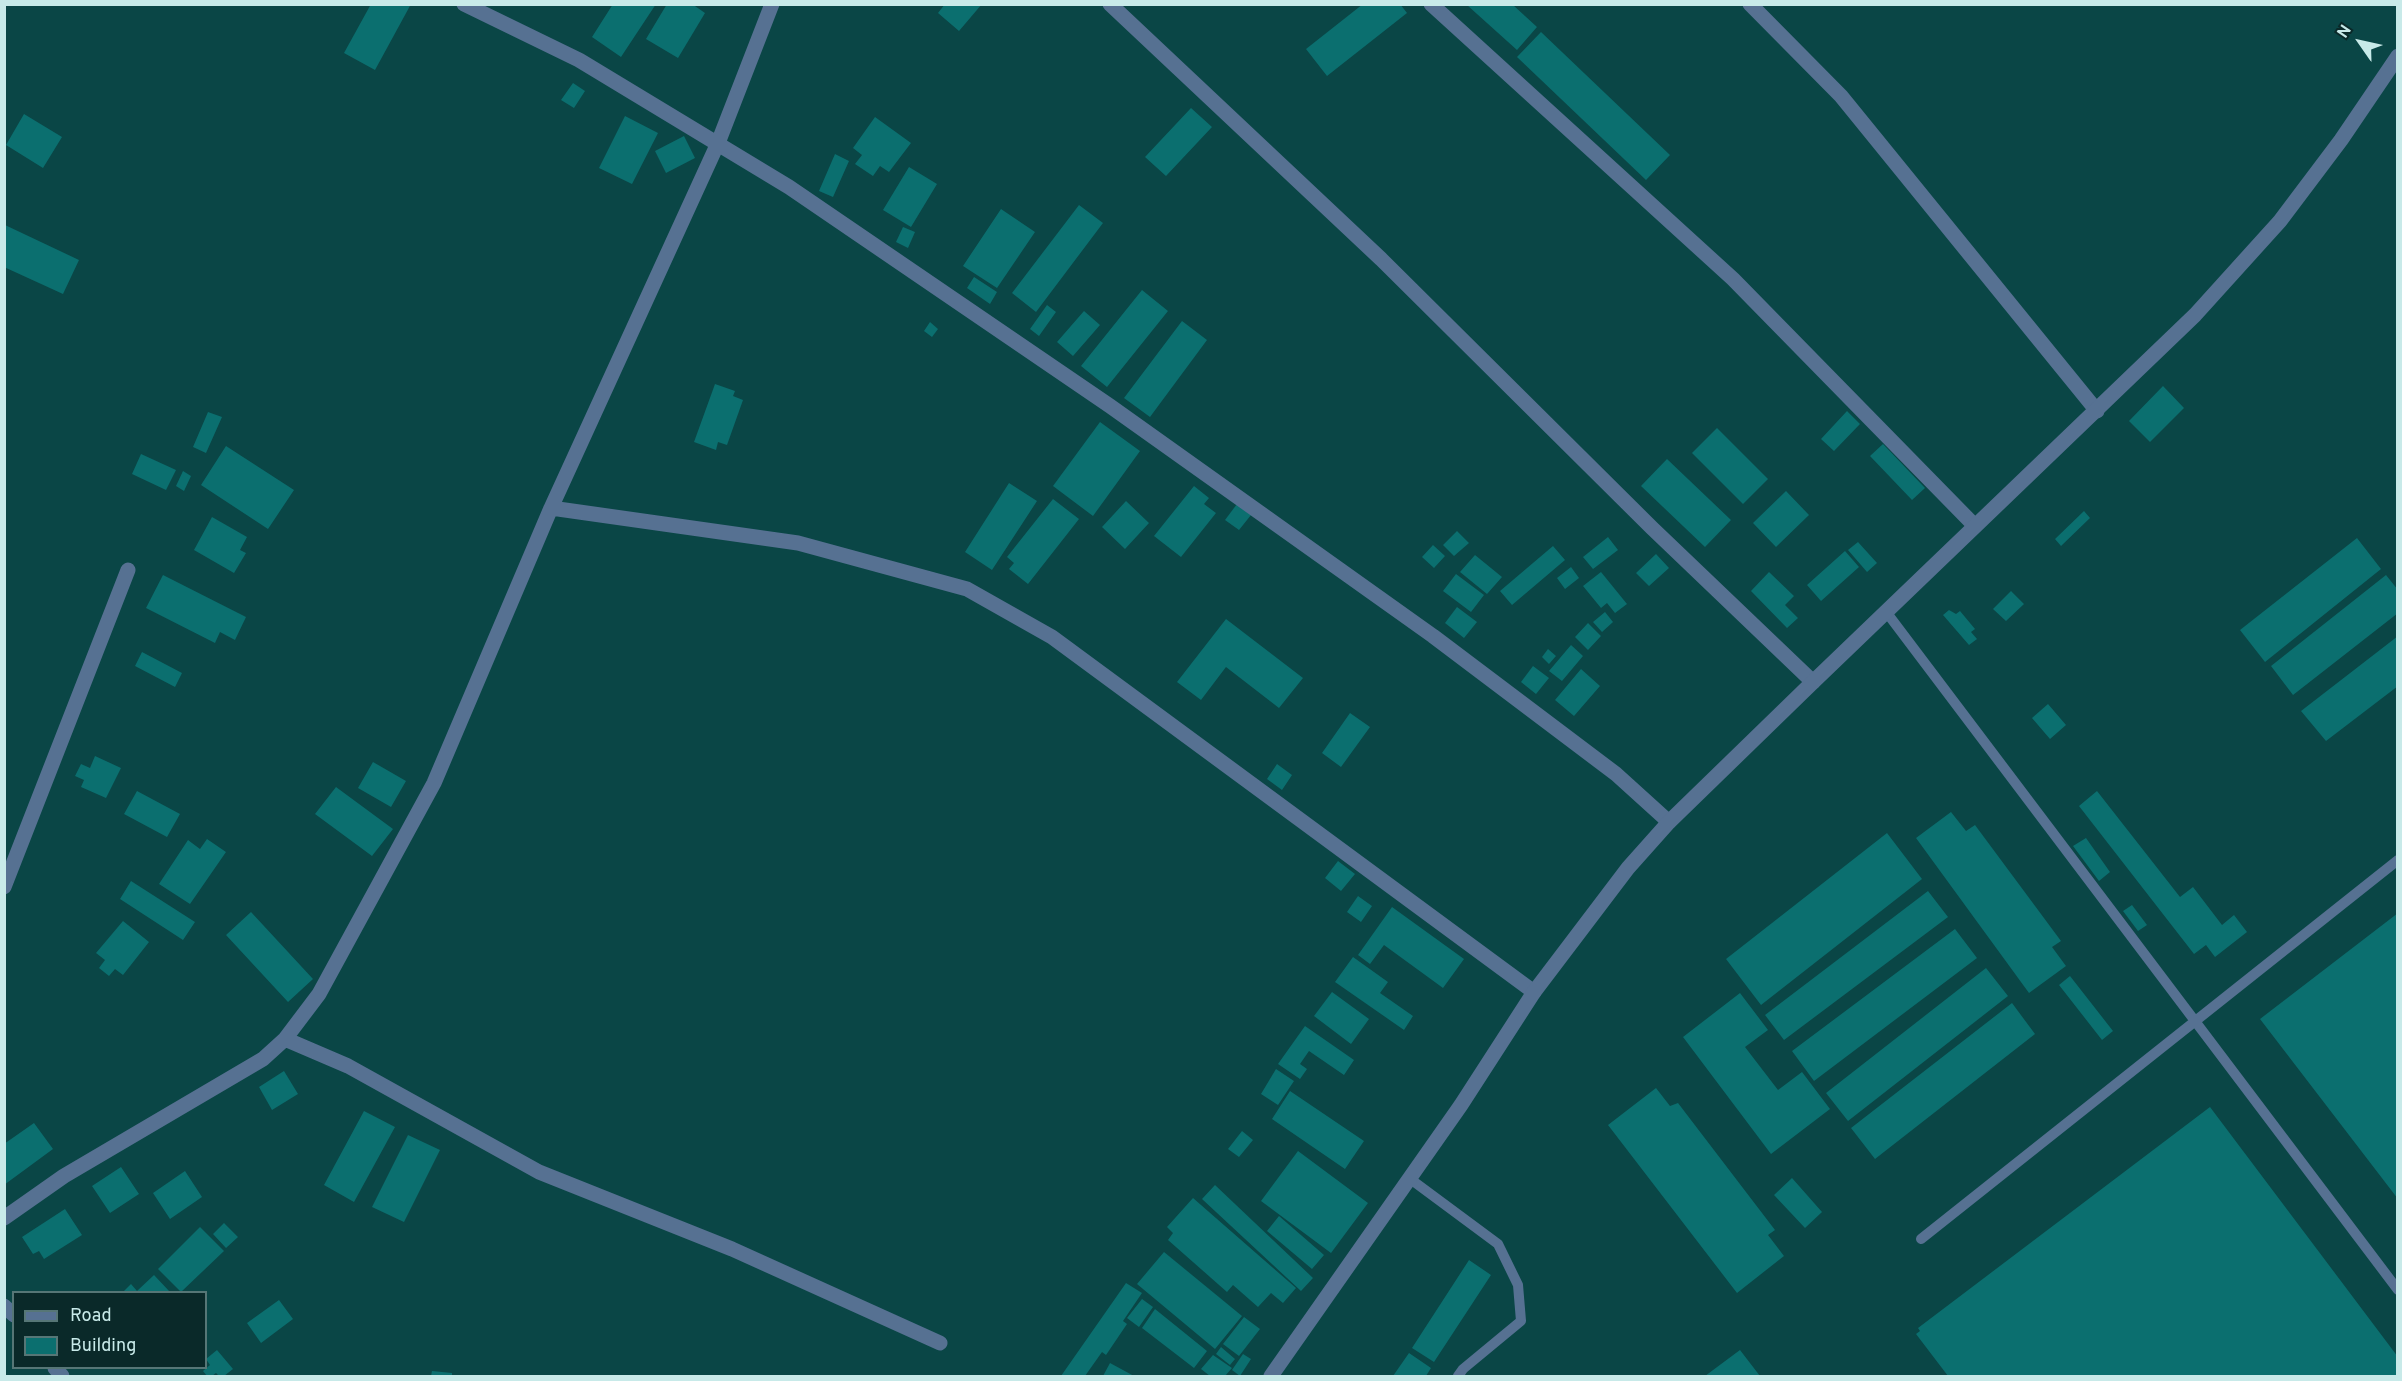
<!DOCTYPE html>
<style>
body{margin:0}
#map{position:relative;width:2402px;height:1381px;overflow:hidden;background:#0a4646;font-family:Overpass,sans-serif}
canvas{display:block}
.frame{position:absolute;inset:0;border:6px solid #c8eae9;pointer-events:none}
.legend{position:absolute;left:12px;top:1291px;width:195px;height:78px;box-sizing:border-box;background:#0a2929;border:2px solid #567676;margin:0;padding:8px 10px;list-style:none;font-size:18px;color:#c8eae9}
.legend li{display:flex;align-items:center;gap:12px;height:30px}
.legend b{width:30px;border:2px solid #567676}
.north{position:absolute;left:2330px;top:12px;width:60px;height:60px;-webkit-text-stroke:4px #0a2929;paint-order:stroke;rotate:304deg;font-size:16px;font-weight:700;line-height:24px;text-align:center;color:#c8eae9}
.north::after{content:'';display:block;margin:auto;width:21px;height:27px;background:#c8eae9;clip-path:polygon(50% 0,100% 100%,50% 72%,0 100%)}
</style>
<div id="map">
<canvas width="2402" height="1381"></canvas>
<div class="frame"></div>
<ul class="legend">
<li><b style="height:8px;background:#567192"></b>Road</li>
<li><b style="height:16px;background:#0b6f6f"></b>Building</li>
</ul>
<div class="north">N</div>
</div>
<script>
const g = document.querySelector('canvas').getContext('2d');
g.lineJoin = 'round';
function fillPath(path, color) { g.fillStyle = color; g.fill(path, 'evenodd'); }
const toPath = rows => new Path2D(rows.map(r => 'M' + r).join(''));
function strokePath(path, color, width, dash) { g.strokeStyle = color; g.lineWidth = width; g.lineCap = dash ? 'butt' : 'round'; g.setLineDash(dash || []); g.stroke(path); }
const building = toPath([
 [371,4,411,4,375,70,344,53],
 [613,4,656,4,621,57,592,37],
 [667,4,692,4,705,13,678,58,646,39],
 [945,4,982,4,959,31,938,13],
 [1363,4,1400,4,1407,13,1327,76,1306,49],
 [1467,5,1513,5,1537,27,1517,50],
 [1541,32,1670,155,1646,180,1517,57],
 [573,83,585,91,574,108,561,100],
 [1191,108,1212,127,1166,176,1145,157],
 [24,114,62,137,43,168,6,145],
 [625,116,658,133,632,184,599,168],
 [875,117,911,143,889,172,880,166,873,176,855,164,862,155,853,148],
 [684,136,695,158,666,173,655,151],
 [835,154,849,161,833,197,819,191],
 [909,167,937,184,911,227,883,210],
 [1079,205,1103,223,1036,312,1012,293],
 [1001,209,1035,232,997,288,963,266],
 [5,225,79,260,63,294,4,267],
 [903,227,915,232,908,248,896,242],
 [974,277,997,292,990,304,967,288],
 [1142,290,1168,311,1107,387,1081,366],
 [1047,305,1056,312,1039,336,1030,329],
 [1084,311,1100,325,1073,356,1057,342],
 [1182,321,1207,340,1150,417,1124,398],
 [930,322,938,329,932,337,924,331],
 [715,384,735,391,733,396,743,400,727,445,718,442,716,450,694,442],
 [2163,386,2184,408,2150,442,2129,421],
 [1847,411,1860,424,1834,451,1821,439],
 [208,412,222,417,206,453,193,447],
 [1100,422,1140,451,1093,516,1053,486],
 [1717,428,1768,479,1743,504,1692,453],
 [1883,444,1925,488,1912,500,1870,456],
 [226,446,294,490,268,529,201,485],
 [141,454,176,470,166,490,132,474],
 [1667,459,1731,520,1705,547,1641,486],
 [183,471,191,476,184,491,176,486],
 [1009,483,1037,501,992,570,965,552],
 [1194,486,1209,498,1204,504,1216,513,1181,557,1154,536],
 [1786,491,1809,515,1776,547,1753,523],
 [1053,499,1079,519,1028,584,1009,569,1014,563,1007,557],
 [1126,501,1149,523,1125,549,1102,527],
 [1237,504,1251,515,1239,530,1225,520],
 [2084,511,2090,518,2061,546,2055,539],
 [212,517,247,537,240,550,246,553,234,573,194,550],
 [1457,531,1469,543,1454,556,1443,545],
 [1608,537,1618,550,1593,569,1583,557],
 [2357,538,2381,569,2265,662,2240,630],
 [1858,542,1877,563,1867,572,1848,550],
 [1433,545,1445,556,1434,568,1422,557],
 [1553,546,1565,560,1512,605,1500,591],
 [1845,551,1859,567,1821,601,1807,585],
 [1656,554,1669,568,1649,586,1636,573],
 [1475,555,1502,577,1487,594,1460,572],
 [1571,567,1579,578,1565,589,1557,578],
 [1601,572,1627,604,1615,613,1607,603,1601,608,1583,586],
 [1769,572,1794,596,1785,605,1798,618,1787,628,1751,591],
 [1456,574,1484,595,1471,612,1443,591],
 [163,575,246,617,235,640,220,632,215,643,146,608],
 [2386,575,2398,590,2398,613,2293,695,2271,666],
 [2011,591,2024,604,2006,621,1993,609],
 [1457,607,1477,622,1464,638,1445,623],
 [1949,610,1956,614,1960,611,1975,629,1971,632,1977,639,1969,645,1943,615],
 [1605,612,1613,622,1602,632,1593,622],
 [1226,619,1303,678,1279,708,1226,667,1201,700,1177,682],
 [1588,623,1601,636,1588,650,1575,637],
 [2398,636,2398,686,2326,741,2301,711],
 [1571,645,1583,656,1562,681,1549,671],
 [1548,649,1556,656,1549,664,1542,657],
 [142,652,182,673,175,687,135,666],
 [1533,666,1549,678,1536,694,1521,682],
 [1581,669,1600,686,1574,716,1555,700],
 [2048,704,2066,725,2050,739,2032,718],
 [1350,713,1370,727,1341,767,1322,753],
 [95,756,121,768,106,798,81,787,84,780,75,776,81,764,90,768],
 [373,762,406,781,391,807,358,788],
 [1277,764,1292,775,1282,790,1267,779],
 [336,787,393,829,372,856,315,814],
 [137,791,180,814,167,837,124,814],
 [2097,791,2180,897,2193,887,2222,925,2234,915,2247,932,2215,957,2206,945,2194,954,2079,806],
 [1951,812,1966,831,1975,825,2061,941,2052,947,2066,966,2029,993,1916,838],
 [1887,833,1922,879,1761,1005,1726,959],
 [2086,838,2110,872,2099,881,2073,846],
 [207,839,226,852,190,904,159,884,188,840,200,849],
 [1338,861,1355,874,1341,891,1325,878],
 [131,881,195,922,183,940,120,899],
 [1928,891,1948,917,1784,1040,1765,1015],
 [1358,896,1372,906,1361,922,1347,912],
 [2132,905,2147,925,2138,931,2123,911],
 [1392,907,1464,959,1443,988,1384,945,1370,964,1358,955],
 [251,912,313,979,288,1002,226,935],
 [2398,913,2398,1199,2260,1019],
 [123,921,149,942,123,975,115,969,109,976,99,968,105,960,96,953],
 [1955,929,1977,958,1814,1081,1792,1051],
 [1353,957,1388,982,1380,993,1413,1016,1404,1030,1335,982],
 [1986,968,2008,996,1848,1121,1826,1093],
 [2070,976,2113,1031,2102,1040,2059,985],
 [1332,992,1369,1019,1351,1044,1314,1016],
 [1740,993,1768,1030,1745,1047,1778,1090,1802,1072,1830,1109,1771,1154,1683,1037],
 [2012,1003,2035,1034,1875,1159,1851,1128],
 [1305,1026,1354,1060,1344,1075,1309,1051,1300,1064,1307,1069,1300,1079,1278,1064],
 [1276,1069,1294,1081,1278,1105,1261,1094],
 [284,1071,298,1094,272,1110,259,1087],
 [1656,1088,1670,1106,1678,1103,1775,1230,1768,1235,1784,1256,1737,1293,1608,1125],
 [1290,1091,1364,1141,1345,1169,1272,1119],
 [2210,1107,2398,1357,2398,1376,1948,1376,1916,1334,1920,1331,1918,1328],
 [364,1111,395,1127,354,1202,324,1185],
 [34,1123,53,1149,4,1185,4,1144],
 [1242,1131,1253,1140,1239,1157,1228,1149],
 [408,1135,440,1150,404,1222,372,1207],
 [1298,1151,1368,1203,1331,1253,1261,1201],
 [121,1167,139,1194,110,1213,92,1186],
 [185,1171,202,1197,170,1219,153,1193],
 [1792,1178,1822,1212,1805,1228,1774,1195],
 [1215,1185,1313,1278,1301,1291,1202,1199],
 [1193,1198,1296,1288,1283,1303,1271,1293,1258,1307,1233,1285,1227,1292,1168,1240,1173,1233,1167,1227],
 [65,1209,82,1235,44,1259,39,1251,33,1254,22,1237],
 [1279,1216,1324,1255,1312,1269,1267,1231],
 [224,1223,238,1237,226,1248,213,1234],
 [200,1227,224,1251,181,1292,158,1269],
 [1164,1252,1242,1316,1215,1349,1137,1284],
 [1469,1260,1491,1275,1434,1362,1412,1348],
 [154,1275,170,1292,123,1292,131,1284,137,1291],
 [1126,1283,1142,1293,1123,1321,1127,1324,1106,1355,1102,1352,1085,1376,1061,1376],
 [1142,1299,1153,1307,1139,1327,1127,1318],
 [279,1300,293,1319,261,1343,247,1323],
 [1155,1309,1207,1351,1194,1368,1142,1328],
 [1244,1317,1260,1329,1239,1356,1223,1344],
 [1221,1347,1235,1359,1230,1365,1216,1354],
 [217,1350,233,1369,224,1376,219,1376,216,1373,212,1376,207,1376,203,1371,210,1365,206,1359],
 [1740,1350,1760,1376,1705,1376],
 [1409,1353,1431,1368,1426,1376,1393,1376],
 [1243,1354,1251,1359,1240,1376,1232,1370],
 [1213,1355,1232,1368,1225,1376,1210,1376,1201,1369],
 [1110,1363,1134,1376,1103,1376],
 [432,1371,452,1373,452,1376,431,1376]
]);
const service = toPath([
 [1887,613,2398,1290],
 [1409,1178,1498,1244,1518,1285,1521,1321,1463,1369,1458,1376],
 [1921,1239,2398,860]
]);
const minor = toPath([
 [464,4,579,60,789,187,1110,406,1433,636,1616,774,1669,822],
 [1110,4,1381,259,1652,528,1813,682],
 [1431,4,1733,279,1974,525],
 [1750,4,1841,96,2097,411],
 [551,508,798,543,967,589,1052,637,1534,992],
 [4,887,128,570],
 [285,1039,348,1066,539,1172,732,1249,940,1343],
 [4,1218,64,1176,263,1059,285,1039,319,994,434,783,551,508,718,143,772,4]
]);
const tertiary = toPath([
 [4,1306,14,1315],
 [55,1368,62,1376],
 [1271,1376,1461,1105,1534,992,1628,868,1669,822,1813,682,2195,315,2280,221,2341,140,2398,56]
]);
fillPath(building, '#0b6f6f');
strokePath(service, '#567192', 10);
strokePath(minor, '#567192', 15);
strokePath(tertiary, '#567192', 15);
</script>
